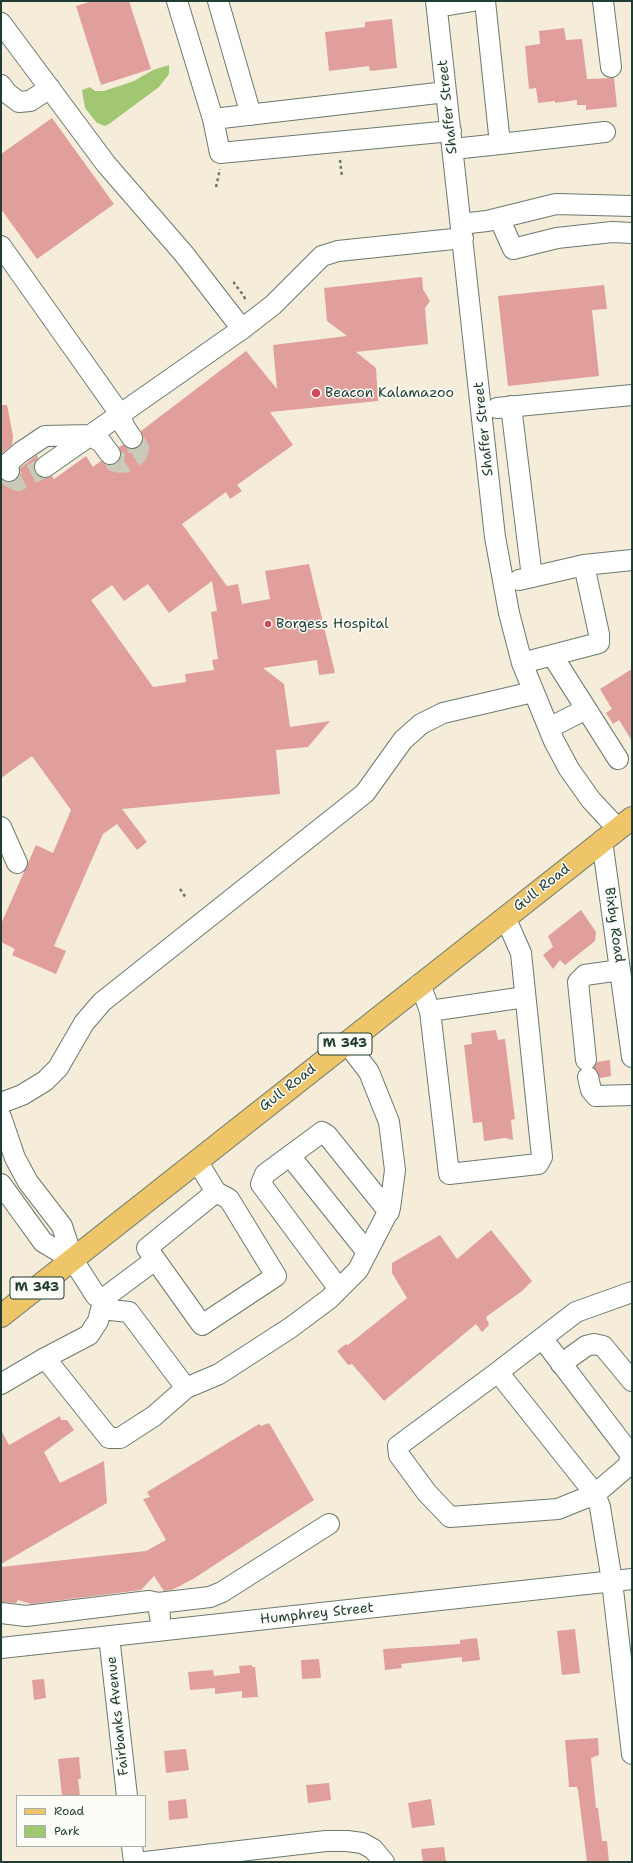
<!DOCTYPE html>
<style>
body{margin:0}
#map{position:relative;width:633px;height:1863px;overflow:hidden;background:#f5edda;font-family:"Shantell Sans",sans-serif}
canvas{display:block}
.frame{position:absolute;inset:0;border:2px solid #1f3d34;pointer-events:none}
.legend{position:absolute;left:16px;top:1795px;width:130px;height:52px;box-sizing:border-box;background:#fdfcf7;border:1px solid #a4b0a9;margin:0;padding:5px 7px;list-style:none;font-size:12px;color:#1f3d34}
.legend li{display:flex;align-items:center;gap:8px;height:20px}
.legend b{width:20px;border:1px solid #a4b0a9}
</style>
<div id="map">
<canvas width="633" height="1863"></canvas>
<div class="frame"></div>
<ul class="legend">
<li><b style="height:5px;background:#eec569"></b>Road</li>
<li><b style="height:11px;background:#a1c772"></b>Park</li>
</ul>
</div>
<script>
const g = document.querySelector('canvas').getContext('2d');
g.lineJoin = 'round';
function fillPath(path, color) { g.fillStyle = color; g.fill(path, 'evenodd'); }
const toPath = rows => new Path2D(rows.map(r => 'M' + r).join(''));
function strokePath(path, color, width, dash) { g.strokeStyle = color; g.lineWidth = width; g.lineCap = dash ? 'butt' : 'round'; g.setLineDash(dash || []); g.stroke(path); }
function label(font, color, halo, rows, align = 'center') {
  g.font = font + ' "Shantell Sans",sans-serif'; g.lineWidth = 3; g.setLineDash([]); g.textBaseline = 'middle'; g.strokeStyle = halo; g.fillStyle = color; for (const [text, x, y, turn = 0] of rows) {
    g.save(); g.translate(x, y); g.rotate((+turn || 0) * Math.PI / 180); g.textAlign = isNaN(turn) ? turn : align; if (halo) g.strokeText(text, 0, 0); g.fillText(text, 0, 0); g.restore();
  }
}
const green = toPath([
 [169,65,169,74,159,87,109,124,105,126,97,123,85,108,82,90,90,87,95,91,104,91,134,81,153,70]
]);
const building = toPath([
 [92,1,129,1,151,69,101,85,76,6],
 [392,19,397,68,370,71,369,66,329,71,325,32,365,27,365,22],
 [564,28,566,40,582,39,587,79,614,78,617,107,586,110,586,105,577,105,577,100,555,103,555,101,538,103,536,88,529,89,525,46,540,44,539,31],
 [52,118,114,204,37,259,1,209,1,154],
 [422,277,423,289,430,301,425,308,428,344,356,352,376,368,378,401,270,412,293,445,237,485,242,491,230,499,226,492,182,524,227,586,238,584,242,604,270,599,265,571,309,564,335,673,319,675,317,660,263,668,284,684,290,727,330,721,308,747,276,750,280,794,122,809,147,842,137,850,117,824,103,834,54,946,66,951,56,974,12,955,15,949,1,942,1,924,36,845,53,853,71,810,32,756,1,778,1,479,7,482,17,479,20,474,20,468,37,455,38,458,35,462,34,468,35,473,40,477,46,478,52,476,54,479,86,456,93,467,101,461,106,465,117,463,121,458,119,447,123,445,132,449,139,447,143,438,141,431,246,351,277,389,273,345,347,336,327,321,324,288],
 [212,581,217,611,211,612,218,659,212,660,214,670,185,674,186,682,153,687,91,600,112,585,124,601,148,584,169,613],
 [604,285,607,309,592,310,599,376,508,386,498,296],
 [1,405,7,405,13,436,12,445,1,454],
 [632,669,632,741,619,720,613,724,606,713,612,709,600,689],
 [581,910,596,932,595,941,565,965,560,960,553,969,543,955,553,947,548,936],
 [496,1030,498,1040,505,1039,515,1119,511,1120,513,1140,505,1138,484,1141,482,1122,473,1123,464,1045,472,1044,471,1033],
 [610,1060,611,1076,600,1078,594,1068,597,1062],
 [491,1230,532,1281,522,1291,486,1317,489,1325,482,1332,476,1324,384,1401,352,1364,348,1365,337,1351,346,1344,348,1345,407,1298,392,1273,392,1263,440,1235,457,1259],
 [60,1416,61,1420,67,1420,74,1430,44,1452,60,1483,104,1461,107,1503,1,1564,1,1430,9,1445],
 [269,1423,314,1500,193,1579,172,1590,164,1591,154,1576,141,1590,31,1604,18,1600,16,1603,1,1602,1,1567,146,1551,166,1540,143,1499,150,1497,147,1492,259,1424,261,1426],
 [575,1629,580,1673,562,1675,557,1631],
 [477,1638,480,1660,462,1662,462,1657,401,1664,402,1668,385,1670,383,1649,460,1644,460,1640],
 [319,1659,321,1678,302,1679,301,1660],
 [252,1665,252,1667,255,1667,258,1697,242,1698,242,1691,215,1694,215,1688,190,1690,188,1672,213,1670,214,1676,240,1673,239,1666],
 [44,1679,46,1698,34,1700,32,1680],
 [598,1738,599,1755,591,1758,596,1808,598,1808,602,1841,607,1841,609,1862,587,1862,578,1790,577,1787,569,1787,568,1773,565,1740],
 [186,1749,189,1770,166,1773,164,1751],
 [79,1757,81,1779,78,1779,80,1796,62,1796,58,1759],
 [329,1783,331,1800,308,1803,306,1785],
 [186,1799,188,1818,169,1820,168,1801],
 [431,1799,435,1825,412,1828,408,1803],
 [444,1847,446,1862,423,1862,421,1849]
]);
const minorTunnel = toPath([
 [110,454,115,462,124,463,137,455,139,448,132,438],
 [9,471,10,477,18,481,45,467]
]);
const path = toPath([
 [340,160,342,177],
 [216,187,220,169],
 [235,282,234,283,244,296,246,302],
 [180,889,186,898]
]);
const minor = toPath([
 [177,1,213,119],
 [218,1,251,115],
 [436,1,495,537,509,613,522,663,554,741,569,769,591,800,618,829],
 [603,1,611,67],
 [437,7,473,1],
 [1,23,106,164,184,254,242,329],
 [1,85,7,93,19,102,30,101,50,88],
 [446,92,213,119,220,153,451,131],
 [500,144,605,132],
 [453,149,500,144,485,1],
 [499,218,513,249,557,238,612,232,632,233],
 [461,224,487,221,556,204,632,206],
 [1,246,120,414,124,426,132,438],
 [511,406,532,577],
 [497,408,632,395],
 [45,467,242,329,273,305,322,256,338,251,463,238],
 [9,471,7,464,21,452,45,436,89,435,101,442,110,454],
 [519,580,584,565],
 [552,655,618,759],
 [522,663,599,643,599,634,584,565,632,560],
 [549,728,586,709],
 [1,827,17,863],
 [602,840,632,1057],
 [420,984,430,1011,449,1174,538,1164,542,1157,521,953,505,917],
 [430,1011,525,997],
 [586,1060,578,982,585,975,620,970],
 [588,1077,591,1090,596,1096,632,1095],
 [1,1103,22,1095,45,1081,58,1068,84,1023,102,1002,365,793,403,740,421,724,443,713,533,692],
 [1,1117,15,1158,28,1182,62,1226,73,1260,96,1296,104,1298,155,1260],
 [290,1156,367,1252],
 [197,1161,216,1192,147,1248,202,1325,276,1276,229,1199,216,1192],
 [1,1184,43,1242,73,1260],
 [339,1289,261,1184,265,1174,322,1132,327,1135,389,1212],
 [632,1292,576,1312,498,1372,595,1494,600,1507,612,1581,632,1754],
 [101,1309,129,1312,186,1388],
 [45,1358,109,1438,120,1438,154,1416,186,1388,219,1374,290,1328,329,1299,358,1270,390,1208,395,1170,389,1122,369,1072,346,1042],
 [561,1364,586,1346,594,1344,603,1346,632,1381],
 [498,1372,398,1446,399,1455,427,1493,450,1517,558,1509,595,1494,628,1466,631,1455,542,1338],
 [1,1384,45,1358,89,1335,98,1321,104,1298],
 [158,1603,210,1597,222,1592,329,1524],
 [1,1613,26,1616,149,1601,158,1603,160,1617],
 [109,1636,127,1796],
 [1,1648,632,1579],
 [132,1846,134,1862],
 [145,1862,326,1841,347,1841,362,1843,373,1849,384,1862]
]);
const major = toPath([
 [1,1316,632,818]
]);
const markers = [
 [316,393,5,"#d1495b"],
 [268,624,4,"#d1495b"]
];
const shields = [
 [345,1044,54],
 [37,1288,54]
];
const shieldNames = [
 ["M 343",345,1044],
 ["M 343",37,1288]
];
const streetNames = [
 ["Shaffer Street",448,107,-96],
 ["Shaffer Street",484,429,-96],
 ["Gull Road",542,888,-38],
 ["Bixby Road",614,925,82],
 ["Gull Road",288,1088,-38],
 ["Humphrey Street",317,1614,-6],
 ["Fairbanks Avenue",118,1716,-96]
];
const poiNames = [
 ["Beacon Kalamazoo",325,393],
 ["Borgess Hospital",276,624]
];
fillPath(green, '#a1c772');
fillPath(building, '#e19f9b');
strokePath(minorTunnel, '#cacab9', 20, [20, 10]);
strokePath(minor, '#6a7b6e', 22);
strokePath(major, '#6a7b6e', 24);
strokePath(path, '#6a7b6e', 2.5, [3, 3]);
strokePath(minor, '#fff', 20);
strokePath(major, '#eec569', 22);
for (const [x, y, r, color] of markers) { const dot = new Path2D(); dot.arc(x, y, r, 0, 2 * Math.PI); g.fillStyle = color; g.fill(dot); strokePath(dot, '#fdfcf7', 1.5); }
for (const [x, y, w] of shields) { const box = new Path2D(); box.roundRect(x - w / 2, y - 11, w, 22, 3); g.fillStyle = '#fdfcf7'; g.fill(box); strokePath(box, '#1f3d34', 1); }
label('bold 13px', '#1f3d34', null, shieldNames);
label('14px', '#1f3d34', '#fdfcf7', streetNames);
label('14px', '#1f3d34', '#fdfcf7', poiNames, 'left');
</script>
